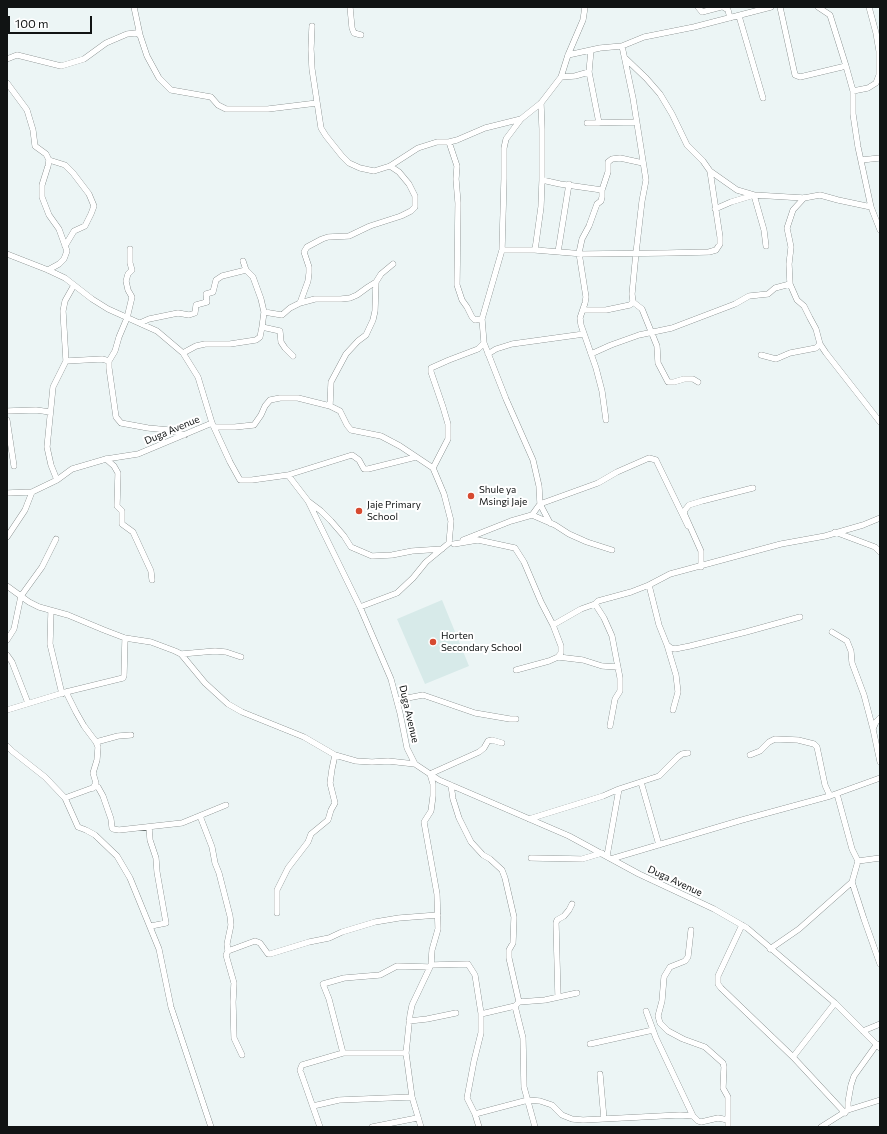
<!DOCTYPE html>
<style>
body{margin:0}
#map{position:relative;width:887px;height:1134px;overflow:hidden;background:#ecf5f5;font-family:Commissioner,sans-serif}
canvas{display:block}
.frame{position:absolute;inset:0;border:8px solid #111414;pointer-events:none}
.scale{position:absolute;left:8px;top:16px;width:84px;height:18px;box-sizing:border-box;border:2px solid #111414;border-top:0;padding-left:5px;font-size:12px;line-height:14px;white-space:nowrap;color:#111414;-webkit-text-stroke:3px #fff;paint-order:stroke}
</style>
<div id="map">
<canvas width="887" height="1134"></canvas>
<div class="frame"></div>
<div class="scale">100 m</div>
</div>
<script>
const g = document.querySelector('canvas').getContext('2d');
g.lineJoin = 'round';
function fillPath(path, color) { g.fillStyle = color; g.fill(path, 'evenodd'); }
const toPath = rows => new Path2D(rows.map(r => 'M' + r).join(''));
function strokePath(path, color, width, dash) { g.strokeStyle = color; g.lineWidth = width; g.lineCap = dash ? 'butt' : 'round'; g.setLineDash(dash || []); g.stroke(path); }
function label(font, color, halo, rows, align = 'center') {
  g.font = font + ' Commissioner,sans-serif'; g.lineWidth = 4; g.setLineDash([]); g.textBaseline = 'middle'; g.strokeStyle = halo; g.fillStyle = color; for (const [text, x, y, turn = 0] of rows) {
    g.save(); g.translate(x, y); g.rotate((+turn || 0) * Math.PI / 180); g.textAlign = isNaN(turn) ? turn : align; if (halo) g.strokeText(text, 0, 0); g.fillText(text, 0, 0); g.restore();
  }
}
const built = toPath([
 [442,600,469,666,425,684,397,619]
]);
const minor = toPath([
 [134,7,140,35],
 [350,7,352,28,354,33,361,35],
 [698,7,702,12,721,7],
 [723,7,728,10,730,18],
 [780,7,795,75,800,77,846,66],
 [818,7,830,15,846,66,853,91,853,114,858,147,871,207,880,230],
 [739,16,763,98],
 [312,26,311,49,312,69,321,128,326,136,342,156,349,163,360,168,374,171,390,166,418,148,437,142,449,142,457,140,485,128,521,119],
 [591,50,589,72,599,123],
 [568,55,600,48,622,46,644,37,694,27,771,7],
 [625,58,646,78,660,94,672,114,687,145,703,161,710,171,737,190,754,195,804,198,820,195,838,200,871,207],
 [7,59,17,55,61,66,84,59,106,43,127,34,136,33,140,35,147,56,159,78,171,90,211,97,218,105,226,109,268,109,317,103],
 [561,77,575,76,589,72],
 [7,83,27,110,33,130,35,146,46,154,49,160,48,166,42,185,42,197,49,215,59,229,67,251,64,259,59,264,48,270],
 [853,91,868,88,876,83,879,75,879,51,876,33,869,7],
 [587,123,636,122],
 [449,142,457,166,456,179,458,203,457,285,462,300,467,307,472,317,475,320,482,319],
 [49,160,65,165,73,173,89,194,94,206,91,214,85,226,74,231,65,246],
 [861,160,880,158],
 [542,180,560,184,602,190],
 [804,198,793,210,787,228,791,247,789,264,790,284,797,300,804,306,810,318,816,329,820,344,826,353,880,422],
 [715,209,731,202,754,195,764,230,766,246],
 [130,249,130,263,132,270,128,274,126,281,128,290,132,297,127,318,119,337,115,351,109,361,109,368,116,417,121,423,148,428,169,430,185,435],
 [502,250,535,250,584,254,667,253,709,252,716,250,720,244,720,237,710,171],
 [535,250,541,207,542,180,542,129,541,103],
 [558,252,569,184],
 [7,254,48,270,65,278,92,299,108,309,157,331,183,353,198,377,212,423],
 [243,261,246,270,253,277,261,299,264,312,262,327],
 [633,302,642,309,657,346,658,363,668,382,674,382,684,379,693,379,698,382],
 [300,303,315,299,341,299,350,298,357,295,368,287,376,282],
 [583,310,606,310,630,305,633,302,632,294,636,253,642,201,646,180,633,98,622,46],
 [264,312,282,315,290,308,300,303,308,281,309,273,309,267,304,252,307,247,322,239,328,237,349,236,370,226,401,216,411,211,415,207,415,196,409,184,399,172,390,166],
 [140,323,149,319,178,313,189,315,195,313,196,305,207,302,206,294,213,292,216,280,222,276,246,270],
 [484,343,506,399,533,460,539,486,540,504,532,515],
 [183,353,196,346,205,344,230,344,256,340,260,337,262,327,280,331,281,342,285,348,293,356],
 [488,354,496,349,512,344,584,334],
 [591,354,611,345,639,335,672,328,735,304,749,296,768,294,775,288,790,284],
 [761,355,776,359,790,353,816,348,820,344],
 [66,361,63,311,65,301,74,285],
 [330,406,331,382,346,354,358,341,366,335,373,320,375,311,376,282,381,274,393,264],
 [7,411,36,410,50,412],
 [7,420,14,466],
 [606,420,602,391,596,368,581,325,580,318,585,303,586,297,579,253,582,239,589,226,597,204,601,201,602,197,602,190,608,172,608,162,612,159,620,158,643,163],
 [215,427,235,427,254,425,261,415,265,406,270,400,280,398,298,398,330,406,340,411,347,425,351,430,381,436,400,446,433,468,444,494,451,521,449,543,426,562,413,578,397,593,360,607],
 [106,459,114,466,118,473,117,506,122,511,122,524,133,532,151,571,152,580],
 [433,468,448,439,448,424,443,407,431,372,431,368,449,360,478,349,484,343,482,319,502,250,504,179,504,148,506,139,521,119,541,103,561,77,568,55,583,20,585,7],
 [288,475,352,455,359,460,364,469,368,469,416,457],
 [57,480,51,465,47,447,53,387,66,361,102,359,109,361],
 [7,493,32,492,57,480,72,469,106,459,138,454,212,423,230,462,240,480,252,480,288,475,308,501,360,607,391,679,400,713,407,748,415,764,439,780,569,836,639,874,714,909,747,928,835,1003,880,1048],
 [309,502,321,511,331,521,344,536,351,547,372,556,392,555,412,551,442,549],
 [550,523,540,504,598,483,617,472,649,458,656,460,688,526],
 [835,532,875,547,880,552],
 [7,537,25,510,32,492],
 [463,540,511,521,532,515,555,525,569,534,587,542,612,550],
 [454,544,478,540,515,548,524,562,541,602,553,625,561,646,561,653,558,657,549,661,516,670],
 [701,567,701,551,684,513,685,510,689,505,702,501,753,488],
 [649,585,659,625,667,645,671,648,675,649,690,646,746,632,800,617],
 [7,586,29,602,39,607,68,615,104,630,125,638,151,642,175,651,181,654,205,683,228,704,242,712,304,737,335,755,356,761,372,762,388,761,415,764],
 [595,604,604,618,612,636,620,678,620,691,615,699,610,726],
 [51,611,50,644,62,694],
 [553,625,581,609,595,604,598,601,631,592,649,585,670,574,781,544,825,536,863,525,880,518],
 [832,632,847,641,851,651,852,663,864,695,873,729],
 [7,640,14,629,21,596,42,567,56,539],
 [667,645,676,675,678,692,673,710],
 [181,654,215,651,226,652,241,657],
 [7,655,12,662,28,703],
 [558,657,583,660,602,666,618,667],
 [66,692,76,712,84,726,96,742,98,747,97,760,93,773,96,783,93,788],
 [397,700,423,695,475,713,510,719,516,719],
 [7,710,66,692,123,678,124,676,125,638],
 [880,718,876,722,873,729,880,762],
 [96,742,118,736,131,735],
 [7,746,12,751,45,777,65,798,78,827,86,830,95,835,117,856,130,878,159,949,171,1007,211,1127],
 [750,755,760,751,769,742,775,739,798,740,814,744,817,747,825,785,830,796],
 [641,782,659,845],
 [451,785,453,799,459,818,471,842,483,855,490,859,502,870,505,878,514,917,513,943,509,950,509,958,519,1002],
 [65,798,95,787,98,787,103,796,111,819,112,828,113,829,119,830,182,823,226,805],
 [200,816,212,847,215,863,219,873,230,916,231,925,227,944,228,951],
 [529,819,603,796,619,789],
 [149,827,150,840,156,858,157,872,166,923,151,926],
 [607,856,619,789,659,776,678,757,682,754,688,753],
 [531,858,582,859,602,853],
 [611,859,742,820,830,796,880,778],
 [858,861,880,858],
 [852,882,864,919,880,964],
 [277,913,277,890,288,868,308,842,311,834,328,820,331,810,335,803,330,783,332,769,335,755],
 [742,925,718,976,718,984,721,988,793,1057,845,1113],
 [691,930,688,957,685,961,670,967,664,977,662,1001,658,1016,660,1023,668,1031,683,1039,705,1047,723,1063,724,1067,723,1088,728,1097,728,1120],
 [770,949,799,929,852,882,858,861,852,849,837,794],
 [431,965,468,964,475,975,481,1013,481,1033,474,1061,467,1098,475,1114,479,1127],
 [558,997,556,923,557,920,564,916,569,910,572,904],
 [515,1006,523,1038,524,1087,535,1127],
 [646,1011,656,1038,693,1116],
 [481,1014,515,1006,519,1002,545,1000,577,993],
 [409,1021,427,1019,456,1013],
 [863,1031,880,1024],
 [590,1044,653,1030],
 [343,1053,329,999,323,984,344,978,380,975,397,966,430,967],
 [242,1055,234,1038,233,1002,234,983,226,955,228,951,255,941,260,943,268,954,270,954,309,942,329,938,342,932,375,922,399,918,438,915],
 [793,1057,835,1003],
 [600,1074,604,1119],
 [313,1106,339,1100,412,1097],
 [848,1110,848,1102,851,1085,854,1076,877,1044],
 [475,1114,528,1100,540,1101,552,1105,562,1115,572,1119,583,1120,680,1115,693,1116,698,1121,701,1122,718,1118,728,1120,728,1127],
 [320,1127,300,1070,302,1065,343,1053,406,1053],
 [372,1127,417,1118],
 [421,1127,412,1097,406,1053,410,1015,412,1005,431,965,432,950,438,929,437,894,424,822,431,811,433,796,433,784,430,774,479,752,484,748,488,741,492,740,502,743],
 [821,1127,848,1110,880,1100]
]);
const markers = [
 [471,496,4,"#d64a30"],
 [359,511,4,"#d64a30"],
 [433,642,4,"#d64a30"]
];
const streetNames = [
 ["Duga Avenue",172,430,-23],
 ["Duga Avenue",409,714,77],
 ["Duga Avenue",675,881,25]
];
const poiNames = [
 ["Shule ya",479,490],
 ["Msingi Jaje",479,502],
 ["Jaje Primary",367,505],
 ["School",367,517],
 ["Horten",441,636],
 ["Secondary School",441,648]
];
fillPath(built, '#d7eae9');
strokePath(minor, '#68706f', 6);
strokePath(minor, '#fff', 5.5);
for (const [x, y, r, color] of markers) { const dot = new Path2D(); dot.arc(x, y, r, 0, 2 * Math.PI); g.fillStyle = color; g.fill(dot); strokePath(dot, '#fff', 1.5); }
label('10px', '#111414', '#fff', streetNames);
label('10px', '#111414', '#fff', poiNames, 'left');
</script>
